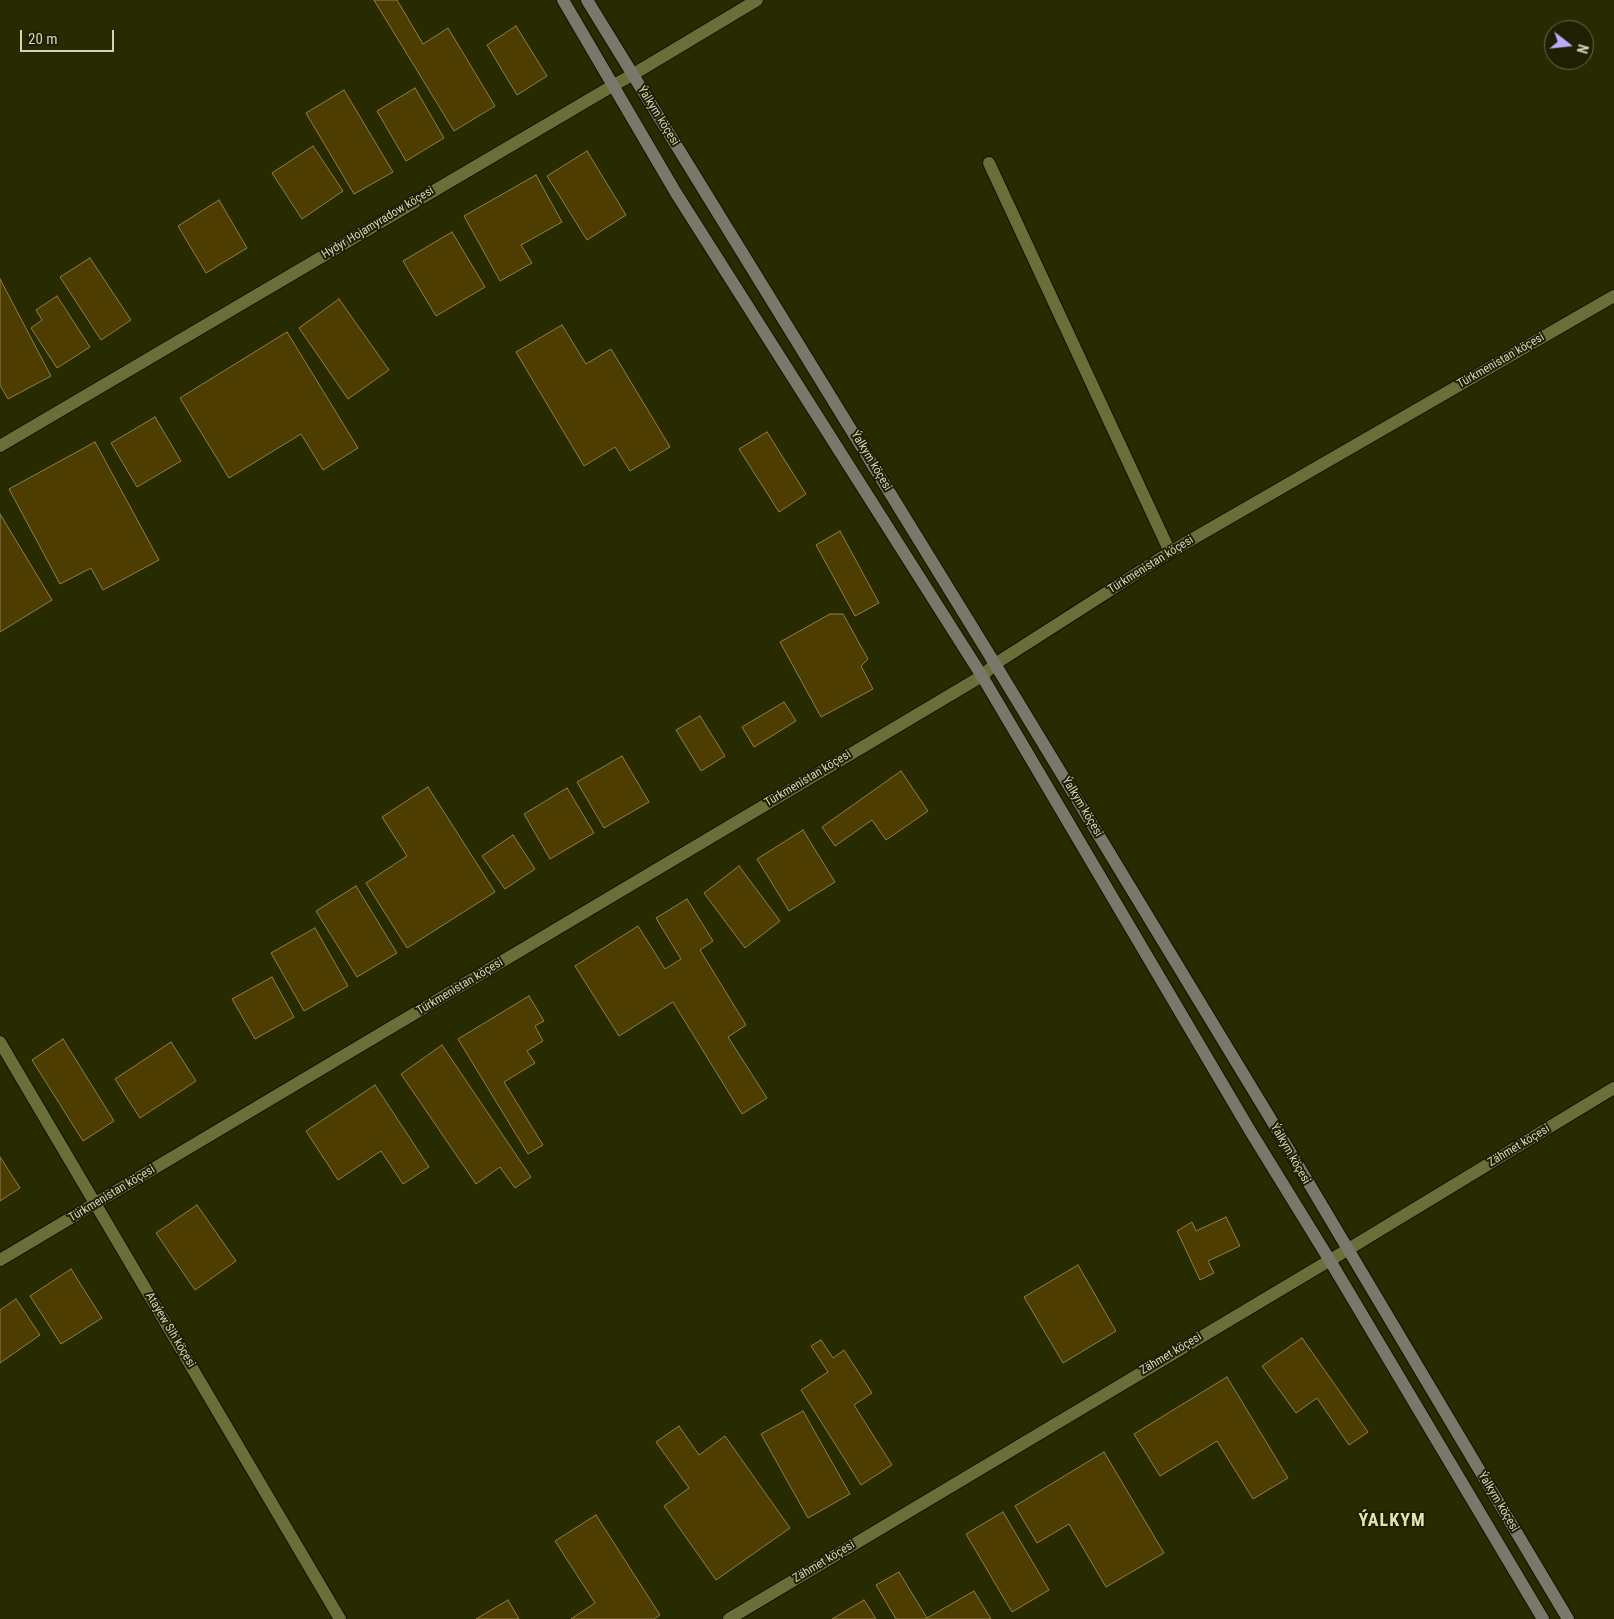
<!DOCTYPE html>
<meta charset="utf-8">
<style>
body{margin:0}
#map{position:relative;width:1614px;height:1619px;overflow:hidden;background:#282a00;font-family:"Roboto Condensed",sans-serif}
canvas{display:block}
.north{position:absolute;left:1544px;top:20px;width:50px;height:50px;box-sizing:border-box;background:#1e2004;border:1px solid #66684c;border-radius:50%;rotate:106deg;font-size:14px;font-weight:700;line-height:20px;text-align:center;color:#d2d5b9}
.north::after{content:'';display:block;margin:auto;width:18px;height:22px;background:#b9abf7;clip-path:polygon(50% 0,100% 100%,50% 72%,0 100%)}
.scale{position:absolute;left:20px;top:30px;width:94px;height:22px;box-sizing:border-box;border:2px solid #d2d5b9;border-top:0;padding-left:6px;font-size:15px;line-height:18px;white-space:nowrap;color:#d2d5b9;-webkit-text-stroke:4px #1e2004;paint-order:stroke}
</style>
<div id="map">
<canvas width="1614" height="1619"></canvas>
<div class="north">N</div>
<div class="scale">20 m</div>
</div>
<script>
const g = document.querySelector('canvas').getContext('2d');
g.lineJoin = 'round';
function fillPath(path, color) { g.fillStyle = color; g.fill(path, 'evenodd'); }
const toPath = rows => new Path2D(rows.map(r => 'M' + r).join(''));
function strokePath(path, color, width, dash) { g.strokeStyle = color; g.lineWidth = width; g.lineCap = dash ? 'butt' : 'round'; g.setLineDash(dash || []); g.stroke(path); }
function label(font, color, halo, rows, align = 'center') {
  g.font = font + ' "Roboto Condensed",sans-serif'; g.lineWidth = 4; g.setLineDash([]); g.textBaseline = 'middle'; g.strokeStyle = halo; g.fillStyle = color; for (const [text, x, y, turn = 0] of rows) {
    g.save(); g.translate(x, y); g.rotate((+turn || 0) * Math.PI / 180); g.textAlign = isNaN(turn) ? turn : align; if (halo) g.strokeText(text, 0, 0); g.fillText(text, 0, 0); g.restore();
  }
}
const building = toPath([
 [374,0,397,0,423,44,448,28,495,106,454,131,374,0],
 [516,26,547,76,517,95,487,45,516,26],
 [415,88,444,138,406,161,377,111,415,88],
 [344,90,393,172,354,194,306,113,344,90],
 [313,146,343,191,302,219,272,173,313,146],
 [587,151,626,215,587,240,547,176,587,151],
 [536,175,562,222,521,245,532,263,500,281,464,216,536,175],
 [219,200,247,248,206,273,178,226,219,200],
 [452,232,485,287,436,316,403,261,452,232],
 [90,258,131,320,101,340,60,277,90,258],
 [0,279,51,376,8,399,0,385,0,279],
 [57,296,90,347,57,368,31,328,42,320,36,310,57,296],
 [339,299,389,370,348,399,299,328,339,299],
 [562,325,586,364,611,349,670,447,630,471,615,447,584,466,516,352,562,325],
 [287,332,358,448,323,470,301,434,229,478,180,398,287,332],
 [155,417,181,461,137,487,111,443,155,417],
 [767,432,806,494,779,512,739,449,767,432],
 [95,442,159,560,103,590,91,568,60,584,9,489,95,442],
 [0,514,52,600,0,632,0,514],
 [840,531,879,603,855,616,816,545,840,531],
 [830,614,843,614,868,659,861,666,873,689,821,717,780,642,830,614],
 [784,702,796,721,754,747,742,727,784,702],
 [700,716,725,756,701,771,676,730,700,716],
 [622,756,649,802,604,828,577,782,622,756],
 [901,771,928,811,886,840,872,820,835,846,822,827,901,771],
 [428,787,495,892,407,948,366,883,407,856,382,817,428,787],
 [567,788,594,833,550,859,524,814,567,788],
 [803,830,835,882,789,911,757,859,803,830],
 [513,835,535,869,505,889,482,856,513,835],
 [739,866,780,921,745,948,704,893,739,866],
 [356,886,397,953,357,977,316,911,356,886],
 [687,899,713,941,700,950,746,1025,728,1037,767,1098,742,1114,673,1002,619,1036,575,966,638,926,665,969,681,959,656,918,687,899],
 [315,928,348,986,304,1011,271,953,315,928],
 [272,977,294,1017,255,1039,232,999,272,977],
 [529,996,544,1021,535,1026,543,1041,527,1051,535,1063,504,1082,543,1145,528,1154,458,1039,529,996],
 [63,1039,114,1121,83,1141,32,1060,63,1039],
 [171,1042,196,1081,140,1118,115,1079,171,1042],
 [442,1045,531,1177,515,1188,500,1167,476,1184,401,1074,442,1045],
 [375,1085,429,1167,403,1184,381,1151,338,1180,306,1131,375,1085],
 [0,1157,20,1188,0,1201,0,1157],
 [197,1205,236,1261,195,1290,156,1233,197,1205],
 [1226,1217,1240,1246,1208,1261,1214,1273,1200,1280,1177,1231,1192,1222,1196,1231,1226,1217],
 [1078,1265,1116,1331,1063,1363,1024,1297,1078,1265],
 [71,1269,102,1318,61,1344,30,1296,71,1269],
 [16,1299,40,1335,0,1363,0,1310,16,1299],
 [1302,1338,1368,1432,1349,1445,1317,1398,1296,1413,1262,1366,1302,1338],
 [821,1340,833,1358,844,1350,872,1393,854,1405,892,1465,861,1485,801,1390,828,1372,811,1346,821,1340],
 [1227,1377,1288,1478,1253,1499,1217,1441,1160,1476,1134,1434,1227,1377],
 [803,1411,850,1494,808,1518,761,1434,803,1411],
 [679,1426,699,1455,725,1436,790,1528,716,1580,664,1506,689,1488,656,1442,679,1426],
 [1104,1452,1164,1553,1106,1587,1069,1524,1037,1543,1015,1506,1104,1452],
 [1003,1512,1049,1590,1012,1612,966,1534,1003,1512],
 [596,1515,660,1615,654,1619,571,1619,595,1603,555,1541,596,1515],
 [899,1572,927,1618,974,1591,991,1619,896,1619,876,1585,899,1572],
 [508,1600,519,1619,476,1619,508,1600],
 [864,1600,876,1619,832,1619,864,1600]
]);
const lane = toPath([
 [989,163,1170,552]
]);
const street = toPath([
 [0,446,614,85,632,75,757,0],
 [0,1042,340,1619],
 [0,1260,982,676,995,664,1170,552,1614,296],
 [729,1619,1347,1250,1614,1088]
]);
const secondary = toPath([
 [563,0,676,193,982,676,1249,1129,1329,1259,1543,1619],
 [587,0,995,664,1267,1113,1568,1619]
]);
const streetNames = [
 ["Ýalkym köçesi",658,116,58],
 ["Hydyr Hojamyradow köçesi",378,223,-31],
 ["Türkmenistan köçesi",1501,361,-30],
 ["Ýalkym köçesi",871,461,59],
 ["Türkmenistan köçesi",1151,565,-32],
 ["Türkmenistan köçesi",808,779,-31],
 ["Ýalkym köçesi",1082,807,59],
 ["Türkmenistan köçesi",460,987,-31],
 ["Zähmet köçesi",1519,1146,-31],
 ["Ýalkym köçesi",1290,1154,60],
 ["Türkmenistan köçesi",112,1194,-31],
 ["Ataýew Sih köçesi",170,1330,59],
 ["Zähmet köçesi",1171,1354,-31],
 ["Ýalkym köçesi",1498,1502,59],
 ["Zähmet köçesi",824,1562,-31]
];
const districtNames = [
 ["ÝALKYM",1392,1521]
];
fillPath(building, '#4d3d00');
strokePath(building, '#907f48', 1);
strokePath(lane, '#111200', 14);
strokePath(street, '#111200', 14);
strokePath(secondary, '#111200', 14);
strokePath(lane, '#6a6e38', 12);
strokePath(street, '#6a6e38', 12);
strokePath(secondary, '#7a776b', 12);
label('12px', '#d2d5b9', '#1e2004', streetNames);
g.letterSpacing = '1px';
label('bold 18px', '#dfe5ab', '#1e2004', districtNames);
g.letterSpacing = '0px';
</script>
